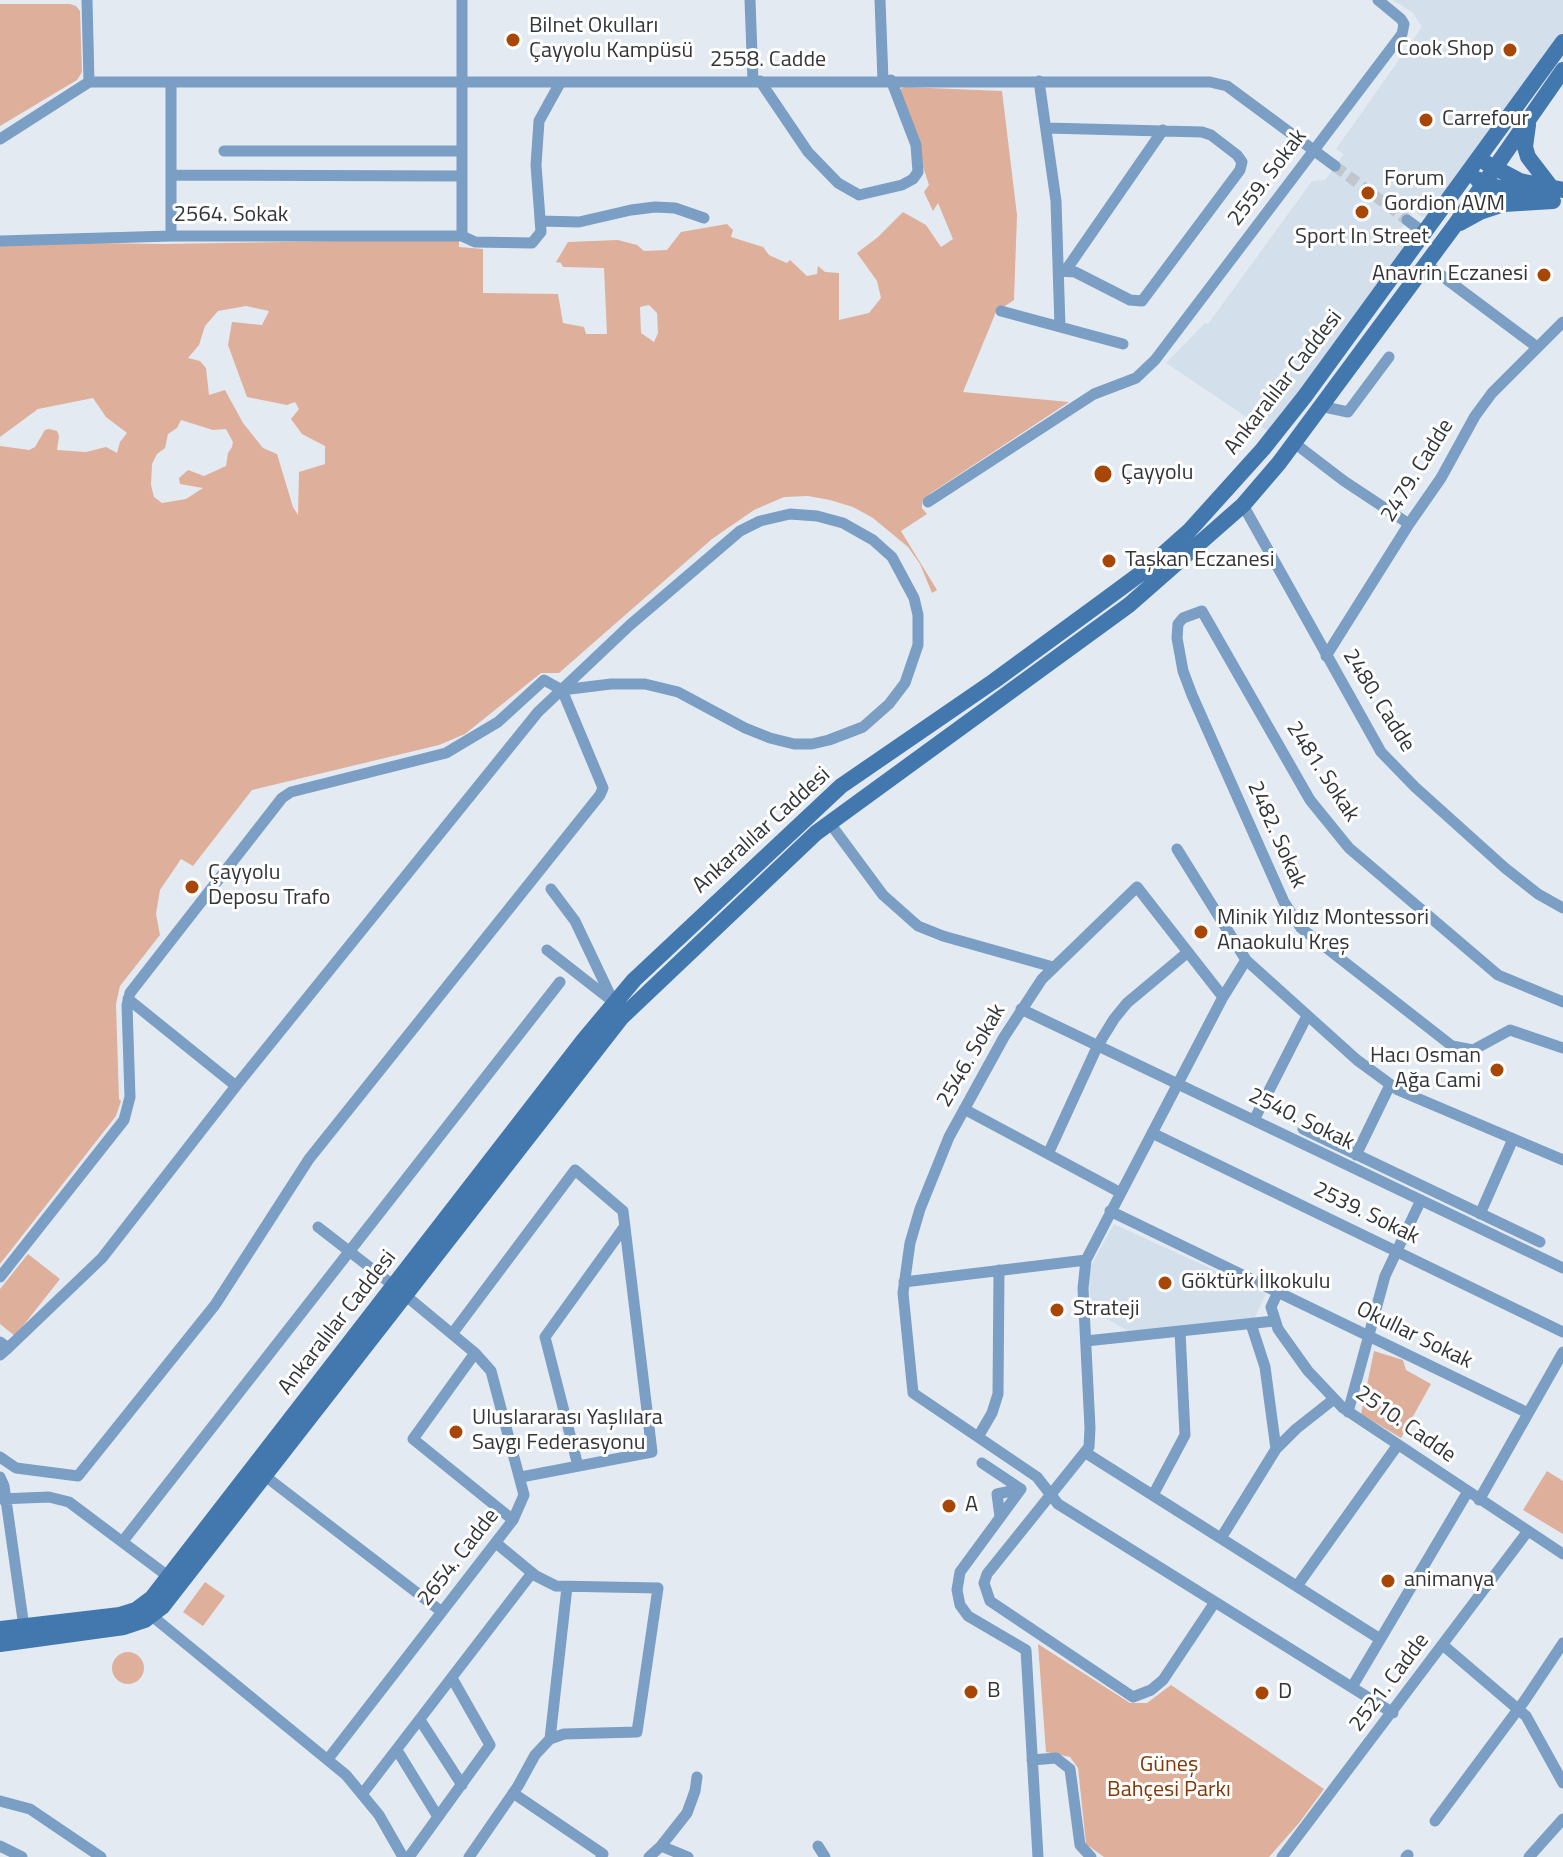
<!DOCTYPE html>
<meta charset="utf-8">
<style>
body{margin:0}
canvas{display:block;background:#e4eaf1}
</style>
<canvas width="1563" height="1857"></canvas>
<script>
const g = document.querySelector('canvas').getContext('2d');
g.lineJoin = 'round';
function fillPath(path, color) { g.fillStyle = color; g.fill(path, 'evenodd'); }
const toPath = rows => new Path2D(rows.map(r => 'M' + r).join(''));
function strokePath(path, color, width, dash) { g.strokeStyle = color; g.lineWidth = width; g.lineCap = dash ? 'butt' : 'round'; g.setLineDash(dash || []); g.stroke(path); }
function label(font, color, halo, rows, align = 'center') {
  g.font = font + ' "Titillium Web",sans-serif'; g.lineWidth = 6; g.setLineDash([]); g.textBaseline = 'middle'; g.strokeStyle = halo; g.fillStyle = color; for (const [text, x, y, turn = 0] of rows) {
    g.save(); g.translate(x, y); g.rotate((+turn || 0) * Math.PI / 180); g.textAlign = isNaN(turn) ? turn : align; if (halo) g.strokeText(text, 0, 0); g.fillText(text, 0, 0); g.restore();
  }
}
const built = toPath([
 [1393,0,1563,0,1563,33,1428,216,1422,217,1414,211,1400,229,1409,236,1409,242,1272,434,1166,363,1205,323,1208,324,1312,181,1325,180,1344,154,1336,149,1422,27,1413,13],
 [1114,1224,1266,1294,1254,1319,1128,1331,1091,1310,1088,1271]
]);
const green = toPath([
 [0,4,70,4,76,6,80,11,82,72,77,80,0,126],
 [905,87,1002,91,1017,215,1014,300,996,312,963,392,1069,402,931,493,922,501,922,508,927,514,901,531,937,590,932,593,920,564,908,547,873,518,853,507,830,500,808,496,784,497,754,510,712,539,559,673,541,673,465,734,439,745,252,790,193,866,181,859,160,890,156,914,160,935,120,986,116,1004,119,1099,121,1101,116,1116,0,1264,0,446,29,450,35,447,45,430,49,429,57,431,59,436,57,450,86,452,106,447,117,453,120,442,127,433,106,417,93,398,38,409,0,437,0,242,165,244,459,239,459,247,483,249,483,293,558,294,563,323,584,327,586,334,607,334,604,268,563,267,561,263,556,262,568,242,618,240,637,245,644,251,667,250,681,232,727,224,733,230,731,237,763,247,769,255,782,261,787,263,790,260,807,276,817,274,818,266,825,272,839,273,839,320,869,313,881,298,877,281,857,253,878,237,903,212,926,225,941,247,953,239,938,203,933,211,924,192,929,185,898,90],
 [649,305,657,313,658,333,654,342,641,333,640,307],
 [246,306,269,311,262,325,232,322,228,345,247,397,287,405,295,402,299,409,291,419,302,434,325,446,325,464,299,472,298,515,293,507,277,454,263,448,243,423,225,390,209,395,206,368,200,361,188,358,199,345,205,326,218,311],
 [181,420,213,430,226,429,233,442,232,447,228,453,226,466,204,476,188,470,179,478,180,484,203,488,186,499,162,503,154,497,151,485,152,464,157,454,165,448,168,434,177,428],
 [28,1254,60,1279,15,1336,0,1324,0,1289],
 [1374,1351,1403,1360,1406,1370,1431,1384,1401,1438,1361,1414],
 [1547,1471,1563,1481,1563,1534,1523,1510],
 [205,1582,225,1596,203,1626,183,1612],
 [1038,1644,1130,1703,1147,1703,1171,1685,1324,1789,1299,1823,1269,1857,1104,1857,1086,1844,1078,1768,1070,1757,1046,1752],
 '112 1668a16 16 0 1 1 32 0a16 16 0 1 1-32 0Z'
]);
const streetTunnel = toPath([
 [1335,166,1407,220]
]);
const street = toPath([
 [87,0,89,82],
 [750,0,753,81],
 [880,0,883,80],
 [760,81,808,152,838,183,859,195,902,185,913,179,918,172,916,145,891,80],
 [1039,81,1056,201,1060,327],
 [171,83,171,236],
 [1046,128,1202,132,1211,135,1237,155,1242,162,1240,170,1142,301,1130,300,1075,272,1059,271],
 [0,139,89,82,1210,82,1227,86,1335,166],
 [224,151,461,151],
 [171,175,461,176],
 [1407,220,1426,234],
 [541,221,579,222,631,210,655,207,675,208,704,218],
 [462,236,462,0],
 [0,241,171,236,462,236,475,242,532,243,541,232,536,165,539,121,560,83],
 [1426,264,1537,347],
 [1066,270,1163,130],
 [1001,311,1123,344],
 [1320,406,1348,412,1389,357],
 [1293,442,1344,481,1409,524],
 [928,502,1094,394,1136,378,1155,360,1402,34,1404,24,1401,19,1378,0],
 [1243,505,1381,752,1415,787,1505,868,1538,894,1563,908],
 [1326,656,1409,524,1441,478,1475,416,1492,393,1563,322],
 [829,822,883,895,918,926,943,936,1053,967],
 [1177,849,1246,960,1357,1060,1398,1090,1563,1160],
 [551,889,575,921,614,1003],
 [547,950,611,1000],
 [1223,997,1137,887,1042,979,1004,1037,949,1137,920,1209,910,1243,903,1293,913,1393,1037,1477,1058,1504,1393,1713],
 [1563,1002,1498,975,1349,848,1310,800,1202,611,1183,618,1178,624,1177,638,1183,671,1192,695,1284,902,1301,928,1452,1046,1473,1050,1510,1030,1563,1048],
 [1021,1009,1563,1268],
 [236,1086,538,712,630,625,740,531,760,521,790,514,817,516,843,523,873,540,892,557,914,598,918,615,918,645,905,683,889,704,863,727,829,740,812,744,794,744,770,738,745,728,678,692,645,684,611,684,562,690],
 [964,1109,1121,1193],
 [1254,1120,1307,1016],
 [1303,1129,1540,1242],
 [1152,1133,1563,1332],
 [1048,1154,1098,1045,1114,1019,1127,1003,1188,952],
 [1356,1155,1390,1085],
 [1110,1211,1528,1413],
 [1480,1214,1513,1139],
 [318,1227,394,1286],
 [0,1277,124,1120,130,1097,127,1005,130,993,282,798,291,792,446,753,498,722,544,680,562,690,603,788,600,795,309,1159,215,1305,78,1476,16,1468,0,1457],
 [904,1282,1086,1260],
 [1278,1292,1271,1307,1278,1329,1308,1371,1343,1408,1563,1554],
 [1251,1324,1265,1367,1276,1449],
 [452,1334,575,1170,623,1211,652,1452,521,1477],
 [1086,1341,1274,1321],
 [0,1342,8,1348,0,1355],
 [8,1348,102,1258,236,1086,128,999],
 [475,1353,413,1439,513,1520],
 [1348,1412,1385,1276,1421,1200],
 [978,1437,992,1413,998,1394,999,1270],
 [1086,1453,1380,1639],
 [982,1463,1021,1489,997,1494,1000,1517],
 [578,1466,545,1337,625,1226],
 [265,1476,442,1612],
 [0,1477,4,1486,24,1627],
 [1021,1489,960,1572,957,1590,960,1605,968,1616,1026,1650,1038,1857],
 [1153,1495,1185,1435,1180,1331],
 [0,1499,49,1497,69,1502,169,1577],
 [1479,1500,1563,1352],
 [1221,1538,1276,1449,1296,1429,1334,1399],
 [123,1541,560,982],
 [1297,1586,1397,1446],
 [1215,1602,1163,1680,1151,1690,1133,1697,990,1601,984,1583,987,1574,1089,1447,1090,1428,1083,1288,1086,1260,1223,997,1246,960],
 [152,1616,346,1775,379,1815,403,1857],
 [1444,1646,1526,1716,1563,1783],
 [1352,1687,1467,1493],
 [420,1720,462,1785],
 [550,1739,567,1587],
 [397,1750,438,1817],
 [328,1759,513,1520,524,1495,491,1371,475,1353,405,1295],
 [1032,1760,1056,1758,1070,1769,1080,1845,1091,1857],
 [363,1793,532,1573],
 [513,1793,603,1854,601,1857],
 [0,1801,30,1809,101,1857],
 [1435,1821,1525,1700,1563,1643],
 [0,1846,22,1857],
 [661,1846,688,1857],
 [818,1846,825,1857],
 [409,1857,490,1745,452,1678],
 [469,1857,518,1786,535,1755,550,1739,564,1734,637,1732,658,1588,556,1586,536,1576,496,1543],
 [649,1857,661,1846,687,1813,695,1791,697,1777],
 [1282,1857,1528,1531],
 [1406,1857,1408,1855],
 [1529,1857,1563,1819]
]);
const secondary = toPath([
 [1528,125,1525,147,1528,157,1551,187],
 [1486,163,1520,181,1563,190],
 [1477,179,1484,184,1535,197],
 [1460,223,1480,212,1504,204,1553,201],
 [0,1629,120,1615,136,1610,152,1598,583,1041,634,980,841,786,994,681,1102,602,1144,571,1189,531,1263,449,1305,396,1563,42],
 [0,1644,124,1627,145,1620,162,1607,621,1018,816,833,1129,605,1243,505,1279,463,1455,225,1563,70]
]);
const markers = [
 [513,40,8,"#a84605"],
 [1510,50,8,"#a84605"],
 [1426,120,8,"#a84605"],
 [1368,193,8,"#a84605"],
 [1362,212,8,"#a84605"],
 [1544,275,8,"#a84605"],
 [1103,474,10,"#a84605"],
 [1109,561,8,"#a84605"],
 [192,887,8,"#a84605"],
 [1201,932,8,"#a84605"],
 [1497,1070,8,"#a84605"],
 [1165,1283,8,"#a84605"],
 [1057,1310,8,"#a84605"],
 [456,1432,8,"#a84605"],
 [949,1506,8,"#a84605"],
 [1388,1581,8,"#a84605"],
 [971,1692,8,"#a84605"],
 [1262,1693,8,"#a84605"]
];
const poiNames = [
 ["Bilnet Okulları",529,27],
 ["Çayyolu Kampüsü",529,52],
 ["Cook Shop",1494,50,"right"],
 ["Carrefour",1442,120],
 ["Forum",1384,180],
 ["Gordion AVM",1384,205],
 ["Sport In Street",1362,238,"center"],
 ["Anavrin Eczanesi",1528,275,"right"],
 ["Çayyolu",1121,474],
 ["Taşkan Eczanesi",1125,561],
 ["Çayyolu",208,874],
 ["Deposu Trafo",208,899],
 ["Minik Yıldız Montessori",1217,919],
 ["Anaokulu Kreş",1217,944],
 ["Hacı Osman",1481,1057,"right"],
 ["Ağa Cami",1481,1082,"right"],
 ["Göktürk İlkokulu",1181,1283],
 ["Strateji",1073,1310],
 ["Uluslararası Yaşlılara",472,1419],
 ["Saygı Federasyonu",472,1444],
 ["A",965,1506],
 ["animanya",1404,1581],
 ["B",987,1692],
 ["D",1278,1693]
];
const streetNames = [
 ["2558. Cadde",768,61],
 ["2559. Sokak",1268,178,-53],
 ["2564. Sokak",231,216],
 ["Ankaralılar Caddesi",1284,383,-52],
 ["2479. Cadde",1418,471,-58],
 ["2480. Cadde",1378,701,58],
 ["2481. Sokak",1322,772,57],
 ["Ankaralılar Caddesi",762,831,-42],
 ["2482. Sokak",1276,835,66],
 ["2546. Sokak",972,1056,-60],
 ["2540. Sokak",1301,1120,26],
 ["2539. Sokak",1366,1214,26],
 ["Ankaralılar Caddesi",338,1323,-52],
 ["Okullar Sokak",1414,1336,26],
 ["2510. Cadde",1405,1425,35],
 ["2654. Cadde",459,1558,-52],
 ["2521. Cadde",1390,1683,-53]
];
const parkNames = [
 ["Güneş",1169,1766],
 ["Bahçesi Parkı",1169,1791]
];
fillPath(built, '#d3dfeb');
fillPath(green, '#deb09b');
strokePath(streetTunnel, '#c1c6cc', 11, [11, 5.5]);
strokePath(street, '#7b9ec4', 11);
strokePath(secondary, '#4378af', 16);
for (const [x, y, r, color] of markers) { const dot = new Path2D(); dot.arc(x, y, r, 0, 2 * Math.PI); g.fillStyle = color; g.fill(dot); strokePath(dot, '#fff', 3); }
label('22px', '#333538', '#fff', poiNames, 'left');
label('22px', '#333538', '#fff', streetNames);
label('22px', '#853603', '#fff', parkNames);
</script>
